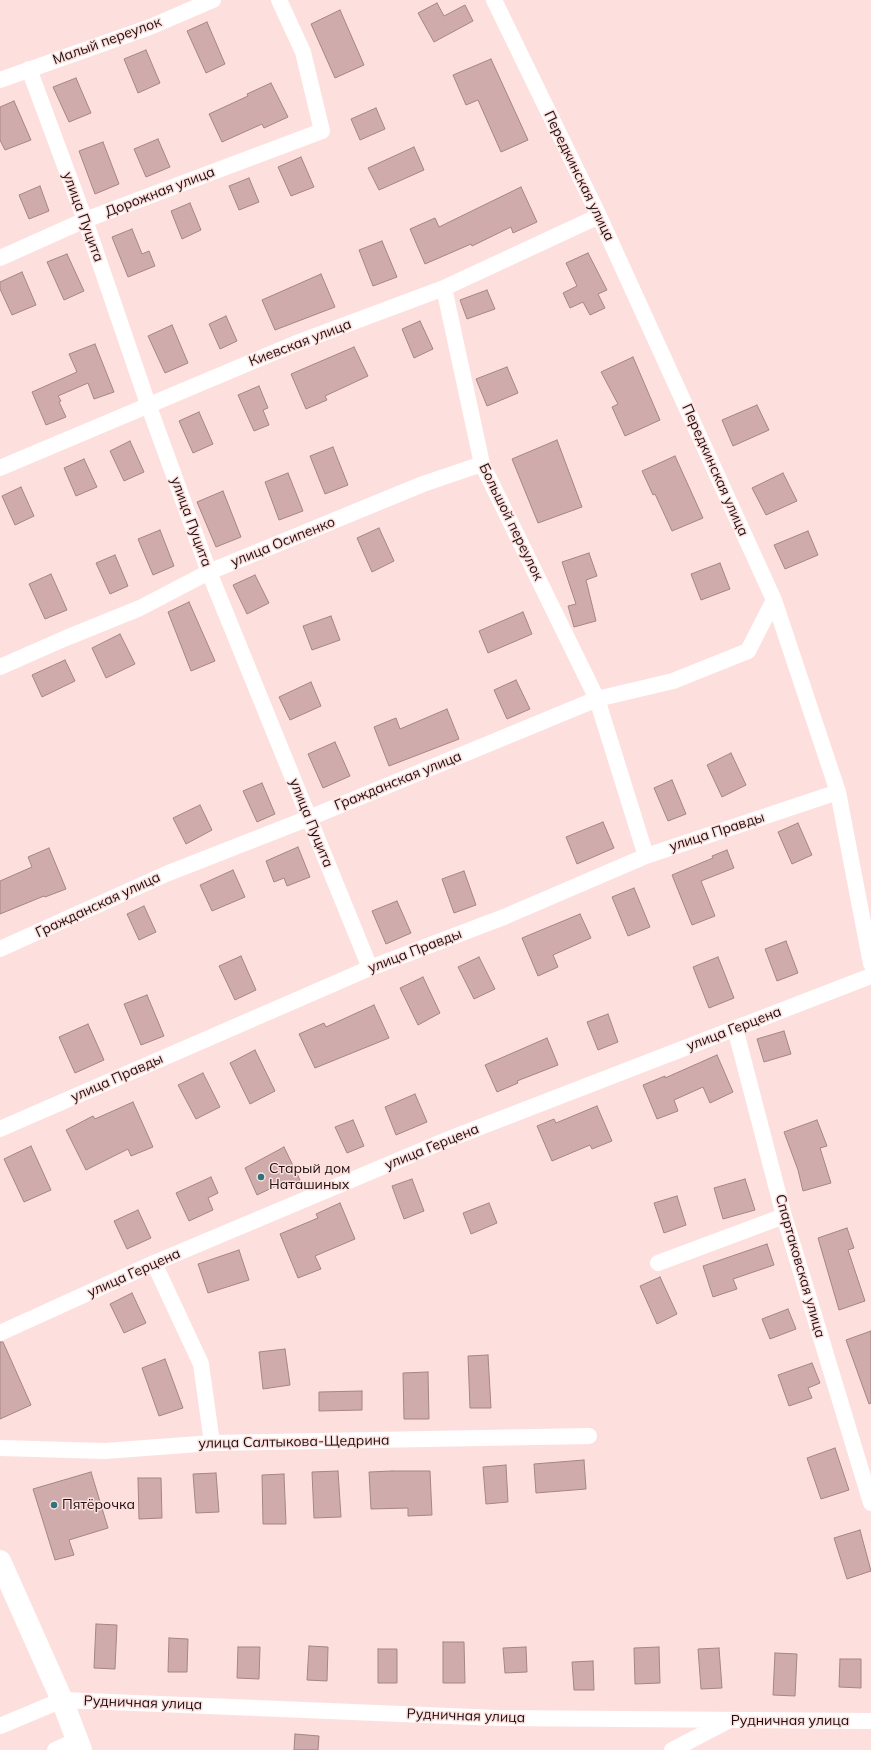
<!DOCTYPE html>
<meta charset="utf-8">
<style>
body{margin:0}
canvas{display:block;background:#fddfde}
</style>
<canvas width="871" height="1750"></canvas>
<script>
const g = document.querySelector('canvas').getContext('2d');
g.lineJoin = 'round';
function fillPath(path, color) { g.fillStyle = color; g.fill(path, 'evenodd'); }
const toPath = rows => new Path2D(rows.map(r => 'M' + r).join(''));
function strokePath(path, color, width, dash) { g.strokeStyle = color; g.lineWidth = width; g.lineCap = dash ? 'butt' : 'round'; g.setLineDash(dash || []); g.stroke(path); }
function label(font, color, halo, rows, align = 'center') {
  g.font = font + ' Mulish,sans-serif'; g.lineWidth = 3; g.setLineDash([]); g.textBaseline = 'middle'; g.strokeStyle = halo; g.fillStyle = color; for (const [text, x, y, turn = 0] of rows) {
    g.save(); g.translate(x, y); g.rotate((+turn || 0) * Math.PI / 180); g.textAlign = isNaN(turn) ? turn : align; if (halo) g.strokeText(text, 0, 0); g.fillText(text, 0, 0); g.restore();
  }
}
const building = toPath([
 [437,3,444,16,465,5,473,21,434,42,418,13,437,3],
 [340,10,364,65,335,78,311,24,340,10],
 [207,22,225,64,206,73,187,31,207,22],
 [146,50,160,83,138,93,124,59,146,50],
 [491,59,528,140,501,152,478,100,466,105,453,75,491,59],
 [76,78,91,113,69,122,53,87,76,78],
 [271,83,288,117,264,128,262,124,222,142,209,114,248,96,247,94,271,83],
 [14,101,31,140,5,150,0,140,0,107,14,101],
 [376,108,385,129,360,140,351,119,376,108],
 [158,139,170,167,146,177,134,149,158,139],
 [103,142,119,184,95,194,79,151,103,142],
 [414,147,424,170,379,190,368,168,414,147],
 [301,157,314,187,291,196,278,167,301,157],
 [249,178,259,202,239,210,229,186,249,178],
 [40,186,49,211,29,219,19,195,40,186],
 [521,187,537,222,513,233,511,227,472,246,471,244,425,264,410,229,435,218,439,227,521,187],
 [190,203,201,230,182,239,171,211,190,203],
 [132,229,142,254,149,251,155,266,128,277,112,237,132,229],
 [382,241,397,277,373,286,359,250,382,241],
 [588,253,607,290,598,294,605,308,590,315,583,302,570,308,563,293,577,286,566,263,588,253],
 [67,254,84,291,64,300,47,262,67,254],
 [22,272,36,305,12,315,0,289,0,282,22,272],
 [321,274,335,307,275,330,262,300,321,274],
 [487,290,495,309,467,319,460,300,487,290],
 [226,316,237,341,220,349,209,324,226,316],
 [420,321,433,349,414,358,402,329,420,321],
 [172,325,188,363,165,373,148,336,172,325],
 [95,344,114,392,94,399,88,383,58,396,61,401,59,402,66,417,46,425,32,392,77,372,69,354,95,344],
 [354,347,368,376,325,396,327,400,306,409,291,374,354,347],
 [633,357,660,420,625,436,612,407,618,404,601,372,633,357],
 [507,367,518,393,487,406,476,379,507,367],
 [259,386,268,408,263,410,269,425,254,431,238,395,259,386],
 [757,405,769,430,733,446,722,420,757,405],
 [199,412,213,444,193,453,179,421,199,412],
 [557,440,582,507,538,523,512,459,557,440],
 [130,441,144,472,124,481,110,451,130,441],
 [333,447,348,485,325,494,310,456,333,447],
 [675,456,703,518,672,531,655,494,653,495,642,471,675,456],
 [84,459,97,487,76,496,64,468,84,459],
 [288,473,303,511,279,520,265,482,288,473],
 [783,473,797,501,766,515,752,488,783,473],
 [21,487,34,516,15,525,2,496,21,487],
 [223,491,241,537,216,547,197,502,223,491],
 [379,528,394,561,372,572,357,538,379,528],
 [160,530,174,566,153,575,138,539,160,530],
 [808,531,818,555,785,569,774,545,808,531],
 [589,553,597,576,586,580,596,621,574,627,568,606,576,604,562,562,589,553],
 [115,555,128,586,110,594,96,563,115,555],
 [720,563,730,589,701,600,691,574,720,563],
 [51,574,67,610,45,619,29,584,51,574],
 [255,575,269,603,247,614,233,585,255,575],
 [189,602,215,661,191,671,168,612,189,602],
 [523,612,532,634,488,653,479,631,523,612],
 [331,616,340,640,312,650,303,626,331,616],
 [120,634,135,664,106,678,92,648,120,634],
 [65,660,75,681,42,697,32,675,65,660],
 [516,680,530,709,507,719,494,690,516,680],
 [311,682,321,706,290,720,279,697,311,682],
 [447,709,459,739,389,766,374,727,396,718,400,729,447,709],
 [335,742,350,776,323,788,308,754,335,742],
 [731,753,746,785,722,797,707,765,731,753],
 [672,780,686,814,668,821,654,788,672,780],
 [262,783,275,814,257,822,243,791,262,783],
 [200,805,212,830,186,844,173,818,200,805],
 [603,822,614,848,577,864,566,837,603,822],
 [798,823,812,855,792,864,778,832,798,823],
 [298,847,310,877,287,886,284,878,274,882,266,861,298,847],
 [49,848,66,889,45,897,44,896,0,914,0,881,32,867,28,857,49,848],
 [727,850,734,868,701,881,715,916,692,925,672,875,713,858,712,856,727,850],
 [233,870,245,897,212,911,200,885,233,870],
 [464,871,476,905,454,913,442,879,464,871],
 [634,888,650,927,628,936,612,897,634,888],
 [397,901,411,933,386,944,372,911,397,901],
 [144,906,156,932,139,940,127,914,144,906],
 [580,914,591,938,553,955,558,967,538,976,522,938,580,914],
 [786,941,798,973,777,981,765,949,786,941],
 [241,956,256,990,235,1000,219,966,241,956],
 [479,957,495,989,474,999,458,967,479,957],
 [718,957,734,998,709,1008,693,967,718,957],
 [423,977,440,1013,418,1025,400,988,423,977],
 [147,995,164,1036,141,1045,124,1004,147,995],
 [374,1005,389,1038,315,1068,299,1034,324,1023,326,1027,374,1005],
 [608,1014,618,1042,598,1050,587,1022,608,1014],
 [88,1024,104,1060,75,1073,59,1037,88,1024],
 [784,1031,791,1054,764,1062,757,1039,784,1031],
 [547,1038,558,1065,517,1081,518,1083,497,1092,485,1065,547,1038],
 [255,1050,275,1091,250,1104,230,1063,255,1050],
 [717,1055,733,1092,710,1103,703,1087,674,1100,678,1111,657,1119,643,1085,665,1076,665,1078,717,1055],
 [203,1073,220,1107,196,1119,178,1085,203,1073],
 [415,1094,427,1122,396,1135,385,1107,415,1094],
 [133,1102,153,1147,131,1156,128,1149,86,1170,66,1130,93,1116,95,1119,133,1102],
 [597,1106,612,1141,592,1149,590,1145,552,1161,537,1126,554,1119,556,1123,597,1106],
 [353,1120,364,1146,347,1153,335,1127,353,1120],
 [817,1120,827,1146,820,1148,831,1183,803,1191,798,1170,784,1132,817,1120],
 [31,1146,51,1190,24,1202,4,1159,31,1146],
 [284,1147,300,1180,282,1189,280,1184,257,1195,245,1168,284,1147],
 [211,1177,218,1193,208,1198,213,1210,189,1221,176,1193,211,1177],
 [412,1179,424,1211,404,1219,392,1186,412,1179],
 [745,1179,755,1210,723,1219,714,1188,745,1179],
 [677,1196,686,1225,664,1233,654,1203,677,1196],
 [340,1203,355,1239,315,1256,321,1269,298,1278,280,1234,318,1218,316,1214,340,1203],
 [489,1203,497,1223,471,1234,463,1213,489,1203],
 [138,1210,151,1238,127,1249,114,1221,138,1210],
 [847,1228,854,1248,848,1250,865,1301,839,1310,818,1238,847,1228],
 [767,1244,774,1265,733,1279,737,1289,713,1297,703,1266,767,1244],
 [239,1250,249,1280,208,1293,198,1264,239,1250],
 [660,1277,677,1314,657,1324,640,1286,660,1277],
 [132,1293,146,1323,124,1333,110,1304,132,1293],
 [788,1309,796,1329,770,1339,762,1319,788,1309],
 [871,1331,871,1403,869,1404,846,1340,871,1331],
 [0,1342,3,1342,31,1405,0,1419,0,1342],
 [285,1349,290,1385,263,1389,259,1352,285,1349],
 [488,1355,491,1408,470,1408,468,1356,488,1355],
 [165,1359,183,1408,159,1416,142,1368,165,1359],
 [812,1363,820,1383,808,1388,812,1398,789,1406,778,1375,812,1363],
 [428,1372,429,1419,404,1419,403,1373,428,1372],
 [362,1391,362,1410,319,1411,319,1392,362,1391],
 [835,1448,849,1490,821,1499,807,1458,835,1448],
 [584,1460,586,1489,536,1493,534,1464,584,1460],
 [506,1465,508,1502,486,1504,483,1467,506,1465],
 [338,1471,341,1517,314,1518,312,1472,338,1471],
 [392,1471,430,1471,432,1515,408,1516,408,1508,371,1509,369,1472,392,1471],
 [91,1472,108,1528,69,1540,74,1555,55,1560,33,1489,91,1472],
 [216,1473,219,1512,196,1513,193,1474,216,1473],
 [284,1474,286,1524,263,1524,262,1475,284,1474],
 [138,1478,161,1478,162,1518,139,1519,138,1478],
 [860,1530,871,1571,847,1579,834,1538,860,1530],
 [96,1624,117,1625,115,1669,94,1668,96,1624],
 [169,1638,188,1639,187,1672,168,1672,169,1638],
 [443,1642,464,1642,465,1683,443,1683,443,1642],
 [309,1646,328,1647,327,1681,307,1680,309,1646],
 [238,1647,260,1647,259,1679,237,1678,238,1647],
 [526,1647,527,1672,505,1673,503,1648,526,1647],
 [659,1647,660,1683,635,1684,634,1648,659,1647],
 [719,1648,722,1688,701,1689,698,1649,719,1648],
 [378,1649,397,1649,397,1683,378,1683,378,1649],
 [775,1653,797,1654,795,1696,773,1695,775,1653],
 [840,1659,861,1659,861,1688,839,1687,840,1659],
 [593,1661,594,1690,574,1690,572,1662,593,1661],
 [295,1734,319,1736,318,1750,294,1750,295,1734]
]);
const street = toPath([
 [494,0,599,216,774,600,838,792,871,964],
 [29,69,85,220,148,404,209,572,370,968],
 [0,80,150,27,213,0],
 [0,258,85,220,322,131,303,52,279,0],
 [444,288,482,464,597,699,646,856],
 [0,468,294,344,444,288,599,216],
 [0,667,66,638,140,608,209,572,423,484,482,464],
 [0,949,166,874,309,818,597,699,673,681,748,651,774,600],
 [735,1028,784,1216,871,1503],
 [0,1129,370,968,504,917,646,856,838,792],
 [154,1263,201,1364,212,1443],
 [658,1263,784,1216],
 [0,1333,154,1263,444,1141,871,976],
 [0,1448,105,1451,212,1443,589,1436],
 [0,1726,62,1700,498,1718,871,1721],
 [55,1750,77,1740],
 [672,1750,728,1721]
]);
const secondary = toPath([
 [0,1561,62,1700,81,1750]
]);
const markers = [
 [261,1177,4,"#2c757d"],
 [54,1505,4,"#2c757d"]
];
const streetNames = [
 ["Малый переулок",107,41,-20],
 ["Передкинская улица",579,176,64],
 ["Дорожная улица",160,192,-21],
 ["улица Пуцита",83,217,70],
 ["Киевская улица",300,343,-21],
 ["Передкинская улица",715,470,66],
 ["улица Пуцита",191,522,70],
 ["Большой переулок",511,522,64],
 ["улица Осипенко",283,542,-22],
 ["Гражданская улица",398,781,-22],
 ["улица Пуцита",311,823,68],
 ["улица Правды",717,832,-18],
 ["Гражданская улица",98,905,-25],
 ["улица Правды",415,951,-21],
 ["улица Герцена",734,1029,-21],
 ["улица Правды",117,1078,-24],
 ["улица Герцена",432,1147,-22],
 ["Спартаковская улица",800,1266,74],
 ["улица Герцена",134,1273,-24],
 ["улица Салтыкова-Щедрина",294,1442,-1],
 ["Рудничная улица",143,1703,2],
 ["Рудничная улица",466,1716,2],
 ["Рудничная улица",790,1721]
];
const poiNames = [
 ["Старый дом",269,1169],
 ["Наташиных",269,1185],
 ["Пятёрочка",62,1505]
];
fillPath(building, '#cfacab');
strokePath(building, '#a68584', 1);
strokePath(street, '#fff', 16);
strokePath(secondary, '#fff', 22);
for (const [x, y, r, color] of markers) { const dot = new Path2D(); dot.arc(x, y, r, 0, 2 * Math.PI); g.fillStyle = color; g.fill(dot); strokePath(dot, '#fddfde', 1.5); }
label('14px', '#1b0f0f', '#fddfde', streetNames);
label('14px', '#1b0f0f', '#fddfde', poiNames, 'left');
</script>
